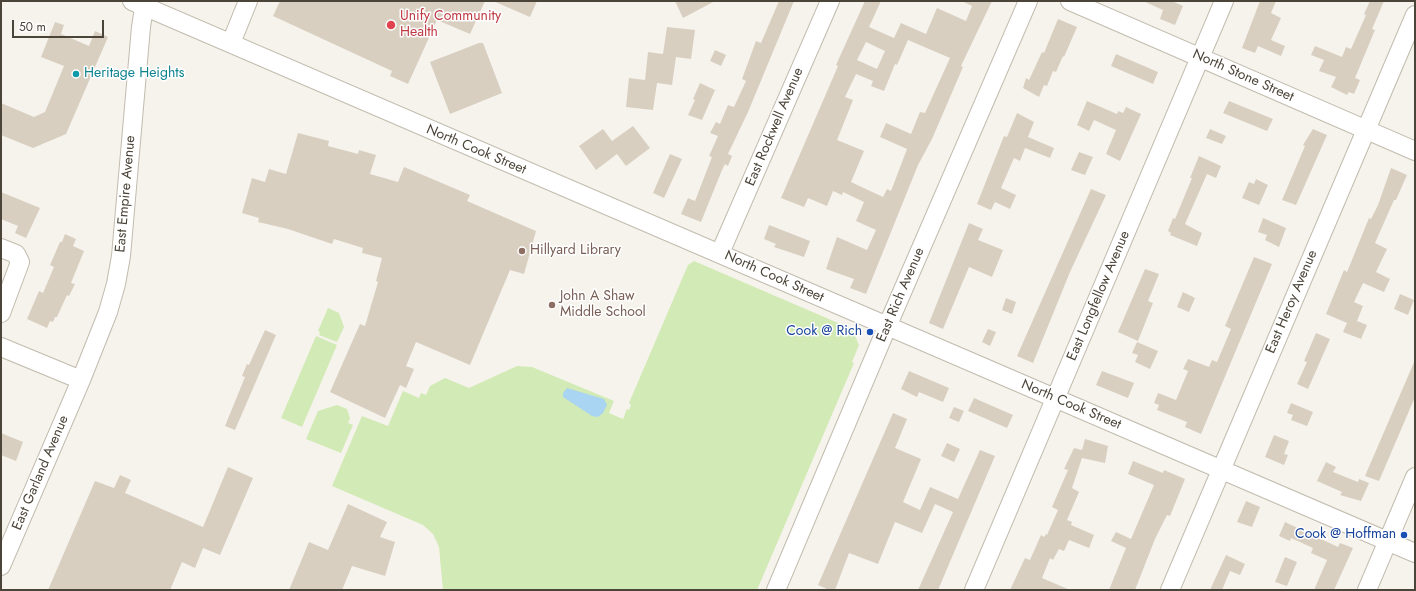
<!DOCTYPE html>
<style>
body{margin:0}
#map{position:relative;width:1416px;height:591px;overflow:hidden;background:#f6f3ec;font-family:Jost,sans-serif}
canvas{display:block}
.frame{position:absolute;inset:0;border:2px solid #4b4439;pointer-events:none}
.scale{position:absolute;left:12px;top:20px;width:92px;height:18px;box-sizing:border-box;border:2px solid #4b4439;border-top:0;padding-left:5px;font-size:12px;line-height:14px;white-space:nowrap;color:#4b4439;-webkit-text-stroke:3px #fff;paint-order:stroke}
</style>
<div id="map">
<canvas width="1416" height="591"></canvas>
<div class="frame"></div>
<div class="scale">50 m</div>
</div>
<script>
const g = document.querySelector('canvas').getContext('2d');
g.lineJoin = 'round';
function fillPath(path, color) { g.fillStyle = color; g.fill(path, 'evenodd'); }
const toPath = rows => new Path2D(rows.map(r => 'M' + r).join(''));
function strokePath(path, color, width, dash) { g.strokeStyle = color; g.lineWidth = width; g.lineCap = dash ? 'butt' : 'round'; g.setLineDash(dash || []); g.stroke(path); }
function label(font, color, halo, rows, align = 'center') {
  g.font = font + ' Jost,sans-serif'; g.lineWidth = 3; g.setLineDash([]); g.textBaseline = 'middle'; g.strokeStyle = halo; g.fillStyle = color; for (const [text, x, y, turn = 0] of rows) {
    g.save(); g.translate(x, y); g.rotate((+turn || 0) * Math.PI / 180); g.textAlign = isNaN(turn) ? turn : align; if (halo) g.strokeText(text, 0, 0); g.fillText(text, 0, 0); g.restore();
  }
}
const green = toPath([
 [694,261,852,329,859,345,852,362,854,363,757,590,443,590,439,547,433,534,423,525,332,486,362,416,388,426,403,391,419,398,421,393,426,395,430,386,445,378,469,388,517,366,532,367,614,401,609,413,623,419,627,409,629,410,631,405,629,403,688,265],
 [328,308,339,313,344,327,337,342,319,335,320,332,318,331],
 [316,336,337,345,302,427,281,418],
 [337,405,347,409,350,418,348,423,353,425,341,453,306,439,318,411]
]);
const water = toPath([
 [567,388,604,399,607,405,603,413,598,417,592,416,563,397,563,393]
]);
const building = toPath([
 [280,1,485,1,470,34,437,20,408,84,390,76,392,71,273,16],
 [493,1,537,1,530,17],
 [675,1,715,1,683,18],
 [779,1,794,1,748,112,728,154,732,156,728,166,725,164,722,170,701,222,681,214,688,198,695,201,712,157,709,156,718,136,710,133,716,122,720,124,728,105,734,107,746,81,742,79,756,41,761,43],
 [865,1,881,1,869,27,894,38,901,23,926,34,937,8,966,21,972,6,962,1,992,1,961,66,963,67,932,139,918,165,866,294,850,288,854,279,826,269,837,237,867,250,876,230,856,221,864,202,843,192,842,195,833,191,827,206,808,198,804,207,781,198,838,66,836,65],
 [908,40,950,58,925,113,920,112,911,134,886,123,880,137,907,149,891,191,887,189,883,197,851,182,864,151,837,140,853,100,845,97,856,74,873,81,871,86,884,91,895,64,897,65],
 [866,42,885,51,877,69,857,60],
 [1143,1,1172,1,1183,6,1175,25,1160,19,1163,10],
 [1260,1,1276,1,1271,13,1281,18,1271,40,1285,46,1281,56,1258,46,1255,53,1242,48],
 [1370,1,1384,1,1372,29,1375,30,1355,78,1360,80,1354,94,1349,92,1347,95,1331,87,1336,77,1319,71,1324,60,1311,55,1315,46,1342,57,1346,47,1351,49,1366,15,1364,14],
 [1058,19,1077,27,1064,57,1063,56,1056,72,1053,71,1047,86,1044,85,1039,97,1023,88,1026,78,1029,80,1042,52,1044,53],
 [55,22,64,25,61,34,89,46,95,31,108,37,66,134,33,148,1,135,1,103,34,117,45,112,64,66,41,57],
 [667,27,695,30,691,59,676,57,672,85,657,83,653,110,626,107,629,78,645,80,648,52,663,54],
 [479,43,483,43,502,93,450,114,430,62],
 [715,50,726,55,721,66,710,61],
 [1116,54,1158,72,1153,84,1111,66],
 [700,83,715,90,702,120,688,115,695,100,693,99],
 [1087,101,1117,114,1118,111,1123,113,1126,107,1141,114,1120,161,1106,154,1116,130,1094,120,1089,131,1077,125],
 [1229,101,1273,119,1267,131,1223,113],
 [1017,113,1034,122,1028,137,1054,148,1050,158,1025,148,1020,161,1014,158,1001,188,1016,195,1010,209,995,202,991,210,977,204,1004,136,1007,137],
 [633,126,650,148,626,166,617,154,596,170,579,146,603,129,612,141],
 [1210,129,1226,136,1222,144,1206,138],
 [1313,129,1327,135,1296,205,1282,200,1305,146,1303,145],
 [298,133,329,141,328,146,358,154,359,150,376,155,370,174,398,182,404,167,470,195,467,201,536,231,524,274,510,270,470,365,416,342,406,366,414,369,406,388,400,385,385,418,330,392,360,324,365,326,378,282,376,281,382,258,362,253,363,248,334,239,332,244,288,229,258,222,259,218,242,213,252,178,265,182,269,169,286,174],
 [1079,152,1093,157,1085,175,1071,170],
 [670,154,682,159,664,198,653,193],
 [1199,156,1221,166,1216,178,1207,174,1185,224,1202,233,1197,246,1170,235,1171,233,1168,231,1173,218,1175,219,1192,178,1190,178],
 [1391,168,1407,175,1396,200,1394,200,1375,243,1387,249,1376,272,1390,279,1384,292,1363,283,1354,302,1363,306,1357,321,1367,325,1361,339,1343,332,1347,323,1326,314,1344,270,1347,272,1369,218,1371,219,1378,205],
 [1256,179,1268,185,1259,205,1242,198,1249,182,1254,184],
 [1091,189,1106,195,1070,272,1033,363,1017,356],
 [1,192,40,208,26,238,15,233,18,226,1,219],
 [1263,218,1286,228,1279,247,1265,240,1267,235,1258,232],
 [969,223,983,229,978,240,1003,250,992,277,969,267,943,329,929,323],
 [769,225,810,241,804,257,774,247,776,244,764,239],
 [65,234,76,239,73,246,84,251,71,283,75,284,69,296,67,295,57,317,55,317,53,322,50,321,47,328,27,319,39,291,43,293,54,267,50,265,60,242,62,242],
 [1254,257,1272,264,1201,434,1185,427,1187,422,1157,410,1159,405,1154,403,1158,393,1176,400,1188,371,1183,369,1188,359,1209,367,1212,360,1217,362,1231,329,1225,326],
 [1145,269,1159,274,1148,301,1153,303,1138,341,1118,332],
 [1183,292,1195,298,1189,312,1177,307],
 [1400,294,1414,300,1408,315,1394,309],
 [1006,298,1016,302,1012,314,1002,310],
 [988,329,996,332,990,346,982,342],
 [265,330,276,335,235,430,225,426,245,377,242,376,247,364,249,365],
 [1316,333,1330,339,1308,389,1297,384,1307,362,1304,361],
 [1137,342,1158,351,1150,369,1135,362,1138,355,1132,353],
 [1415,360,1415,397,1379,481,1365,476],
 [909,371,949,388,943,402,919,392,917,397,901,389],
 [1102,371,1134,383,1128,398,1096,385],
 [974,398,1013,415,1007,428,968,411],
 [1291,403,1313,412,1307,426,1291,420,1293,415,1287,413],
 [954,407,964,411,959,422,949,418],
 [893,413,907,419,895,448,921,459,903,502,920,510,930,487,958,499,980,450,995,456,938,590,918,590,953,512,935,504,922,533,895,522,878,564,849,553,835,590,829,590,818,585],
 [1,433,23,442,16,461,1,455],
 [1274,435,1289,441,1284,454,1288,455,1284,465,1265,457],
 [1085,439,1108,446,1105,463,1082,458,1072,488,1079,492,1067,520,1072,522,1071,525,1094,535,1089,548,1069,540,1064,551,1059,549,1053,560,1050,558,1042,578,1070,590,1010,590,1025,558,1030,560,1041,535,1044,537,1046,534,1047,535,1058,510,1052,507,1068,470,1064,469,1074,448,1082,450],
 [947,443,960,449,954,462,941,456],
 [1133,461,1163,473,1164,470,1185,479,1170,516,1167,515,1155,539,1135,590,1109,590,1126,548,1111,541,1116,532,1131,539,1154,485,1128,474],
 [1326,462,1336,467,1333,472,1358,482,1359,479,1369,483,1361,501,1340,495,1342,492,1317,481],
 [228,467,253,478,220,555,203,548,195,568,182,562,170,590,48,590,95,481,114,488,120,475,131,480,125,493,203,527],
 [1246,501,1260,507,1252,527,1237,522],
 [348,504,387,522,380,537,395,542,385,576,352,566,342,590,289,590,309,542,328,550],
 [1285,522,1338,547,1340,543,1353,548,1334,590,1314,590,1327,560,1311,553,1313,548,1291,538,1290,541,1279,536],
 [1226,555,1245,564,1240,575,1230,571,1222,590,1210,590],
 [1285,557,1297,562,1287,586,1275,582]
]);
const minor = toPath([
 [132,1,1415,553],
 [1070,1,1415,151],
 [231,43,248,1],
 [1,248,16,254,20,262,1,313],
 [720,253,830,1],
 [1,347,81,380],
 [1,566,81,380,108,312,116,284,121,256,141,27,145,1],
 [776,590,893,313,1028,1],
 [974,590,1224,1],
 [1170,590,1415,15],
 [1367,590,1415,477]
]);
const markers = [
 [391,25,5,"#e0444e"],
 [76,74,4,"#0f9aa8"],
 [522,251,4,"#8d6e63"],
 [552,305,4,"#8d6e63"],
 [870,332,4,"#1a4fb4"],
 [1404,535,4,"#1a4fb4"]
];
const healthNames = [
 ["Unify Community",400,17],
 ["Health",400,33]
];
const cultureNames = [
 ["Heritage Heights",84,74]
];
const streetNames = [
 ["North Stone Street",1243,76,24],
 ["East Rockwell Avenue",775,127,-67],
 ["North Cook Street",476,150,23],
 ["East Empire Avenue",126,194,-85],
 ["North Cook Street",774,277,24],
 ["East Rich Avenue",901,295,-67],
 ["East Longfellow Avenue",1099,296,-67],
 ["East Heroy Avenue",1292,302,-67],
 ["North Cook Street",1071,405,23],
 ["East Garland Avenue",41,473,-67]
];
const educationNames = [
 ["Hillyard Library",530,251],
 ["John A Shaw",560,297],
 ["Middle School",560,313]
];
const transitNames = [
 ["Cook @ Rich",862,332],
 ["Cook @ Hoffman",1396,535]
];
fillPath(green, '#d2eab5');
fillPath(water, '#a9d4f2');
fillPath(building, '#d8cfc1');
strokePath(minor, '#c2bbae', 20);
strokePath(minor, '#fff', 18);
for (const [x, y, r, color] of markers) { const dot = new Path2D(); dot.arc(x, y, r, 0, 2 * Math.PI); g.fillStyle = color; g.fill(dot); strokePath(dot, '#fff', 1.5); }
label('14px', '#be3a42', '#fff', healthNames, 'left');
label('14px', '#0d838f', '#fff', cultureNames, 'left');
label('14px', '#4b4439', '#fff', streetNames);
label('14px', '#785e54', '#fff', educationNames, 'left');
label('14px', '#164399', '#fff', transitNames, 'right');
</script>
